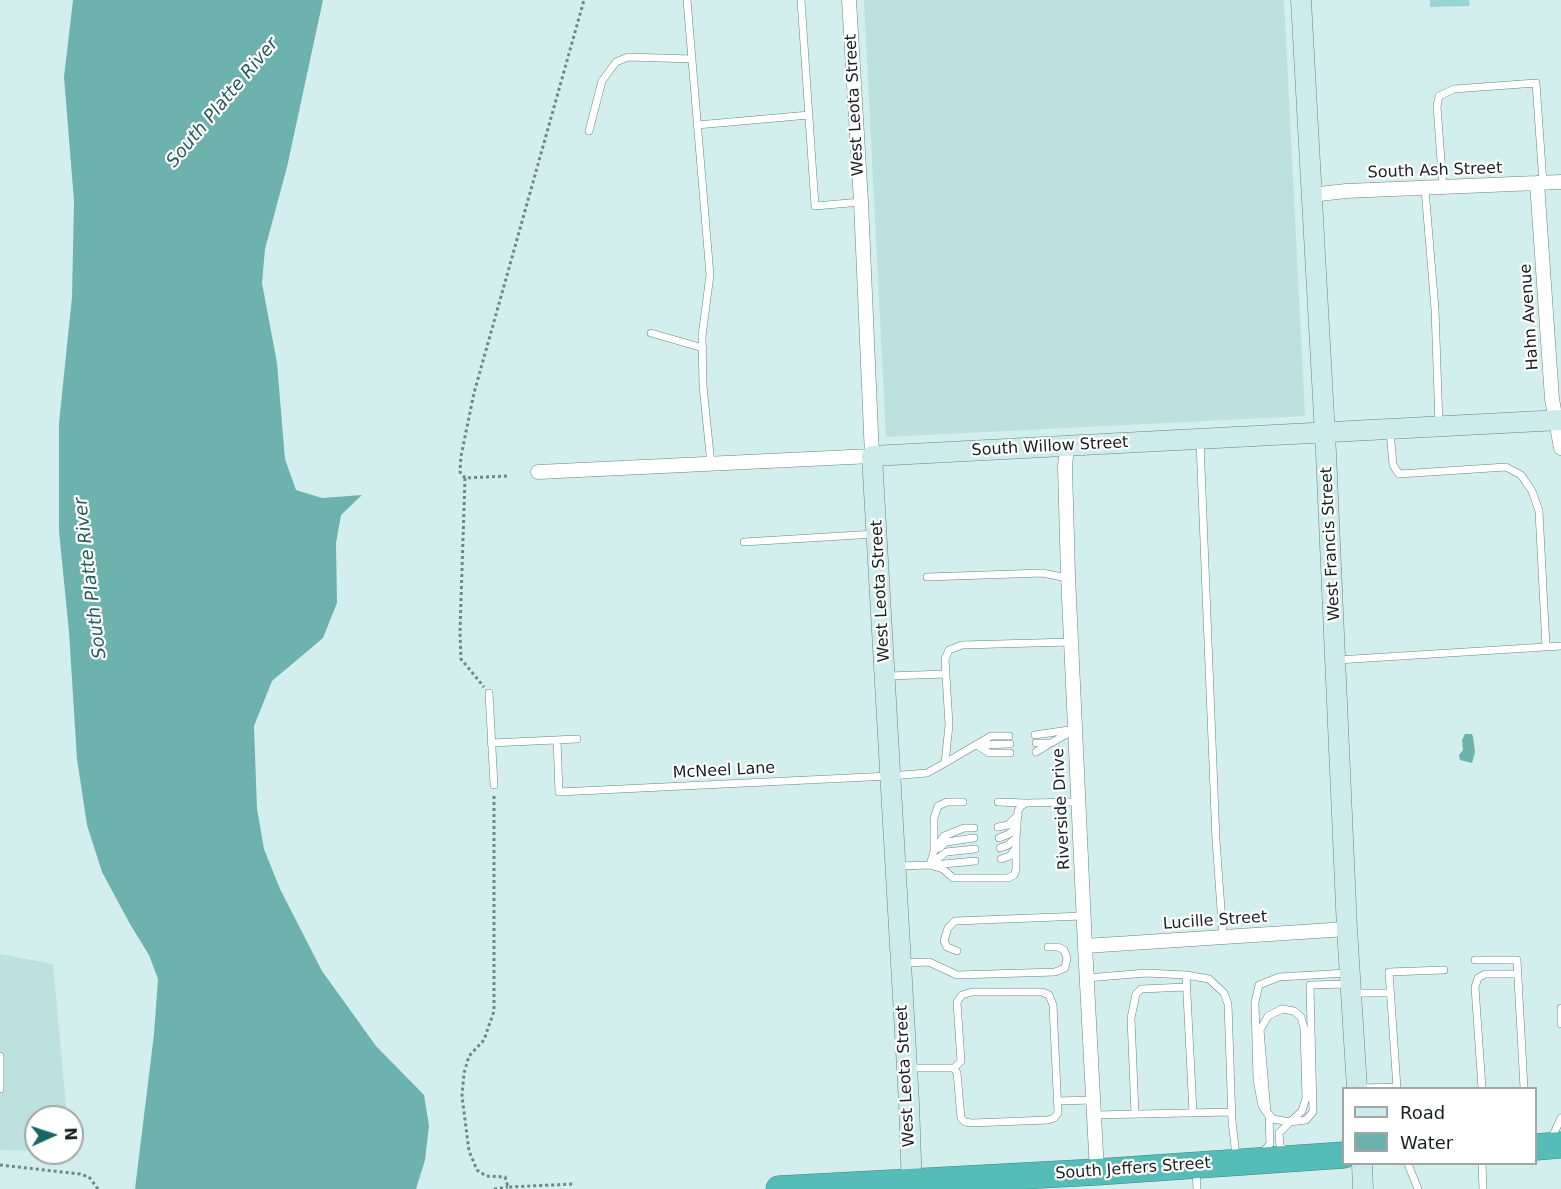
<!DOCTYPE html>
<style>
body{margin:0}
#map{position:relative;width:1561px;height:1189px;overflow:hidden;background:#d2efed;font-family:"DejaVu Sans",sans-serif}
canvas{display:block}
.legend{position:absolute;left:1342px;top:1087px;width:195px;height:78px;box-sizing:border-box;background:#fff;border:2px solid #a2a6a6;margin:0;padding:8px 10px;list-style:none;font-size:18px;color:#172121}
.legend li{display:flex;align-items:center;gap:12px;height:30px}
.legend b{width:30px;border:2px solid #a2a6a6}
.north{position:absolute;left:24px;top:1105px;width:60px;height:60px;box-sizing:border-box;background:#fff;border:2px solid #a2a6a6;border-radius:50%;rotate:87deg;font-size:16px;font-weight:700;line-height:24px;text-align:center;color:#172121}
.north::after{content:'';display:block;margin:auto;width:21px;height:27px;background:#186663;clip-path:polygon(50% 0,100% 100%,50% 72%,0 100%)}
</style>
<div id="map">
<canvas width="1561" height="1189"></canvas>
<ul class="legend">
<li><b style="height:8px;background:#ccebea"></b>Road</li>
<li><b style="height:16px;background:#6eb2ae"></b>Water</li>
</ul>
<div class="north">N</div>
</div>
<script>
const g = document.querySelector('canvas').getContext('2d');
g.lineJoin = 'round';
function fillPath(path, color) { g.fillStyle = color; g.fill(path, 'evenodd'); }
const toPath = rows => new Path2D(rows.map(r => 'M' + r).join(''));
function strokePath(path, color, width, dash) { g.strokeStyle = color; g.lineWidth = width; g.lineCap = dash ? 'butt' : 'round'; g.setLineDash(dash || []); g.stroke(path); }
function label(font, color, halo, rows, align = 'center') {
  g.font = font + ' "DejaVu Sans",sans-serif'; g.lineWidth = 4.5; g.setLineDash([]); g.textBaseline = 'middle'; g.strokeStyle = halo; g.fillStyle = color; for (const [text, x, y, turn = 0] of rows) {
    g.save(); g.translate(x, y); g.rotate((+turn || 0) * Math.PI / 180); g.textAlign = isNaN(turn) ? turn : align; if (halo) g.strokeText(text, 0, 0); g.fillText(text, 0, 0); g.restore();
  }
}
const built = toPath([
 [864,0,1284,0,1305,416,886,437],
 [0,954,53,964,67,1117,36,1117,36,1151,0,1150]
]);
const green = toPath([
 [1430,0,1469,0,1470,6,1430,7]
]);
const water = toPath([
 [73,0,323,0,287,167,265,249,262,283,277,363,285,459,296,490,322,498,362,495,341,515,336,543,337,603,323,638,272,681,254,726,257,809,264,849,280,889,322,971,376,1046,424,1095,429,1126,425,1160,416,1189,135,1189,154,1034,158,979,149,955,130,924,102,872,87,825,77,759,69,632,59,531,59,423,72,297,74,201,64,77],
 [1465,734,1472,734,1473,737,1475,752,1472,763,1460,760,1459,755,1463,750,1462,740]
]);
const path = toPath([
 [507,476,465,478,460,472,461,456,474,393,584,0],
 [465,478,460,631,461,659,484,687],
 [494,796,494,1011,484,1040,469,1056,464,1073,462,1096,469,1151,477,1170,486,1176,505,1177,508,1187,574,1184],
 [0,1165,80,1174,89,1177,98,1189],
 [494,1189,508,1187]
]);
const lane = toPath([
 [687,0,710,275,702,336,703,386,711,464],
 [801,0,815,206,861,202],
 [697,125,809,115],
 [589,131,602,81,616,62,628,57,692,59],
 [1443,188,1437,106,1439,96,1454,89,1536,83,1543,183],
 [1425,189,1435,309,1439,425],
 [651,333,703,348],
 [1390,431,1393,465,1399,474,1506,467,1521,475,1532,491,1539,511,1546,647],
 [1200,442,1216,840,1223,937],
 [744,542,875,534],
 [927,577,1042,573,1068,578],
 [1337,660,1561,646],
 [888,676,946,674],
 [489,693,494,785],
 [1035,735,1069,730],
 [557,740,559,792,890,776,927,773,945,763,949,725,945,659,949,650,962,645,1071,642],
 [491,743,577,739],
 [1036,743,1051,743,1074,730],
 [977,745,989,753,1010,753],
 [979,745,1010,744],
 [1036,752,1049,744],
 [945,763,991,736,1009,736],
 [998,802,1025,803],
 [998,827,1008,825,1018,815],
 [999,838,1009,834,1017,826],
 [939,848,946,842,974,838],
 [1000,848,1008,845,1016,838],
 [934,851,944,836,964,828,974,828],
 [1001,859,1010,856,1015,849],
 [930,865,934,851,934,818,938,806,947,802,963,802],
 [930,865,946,852,975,849],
 [933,865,975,861],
 [898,866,930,865,943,869,953,878,1008,878,1014,875,1016,870,1016,838,1018,811,1021,806,1026,803,1078,802],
 [957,951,947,947,944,941,948,928,955,921,1083,916],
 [1475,960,1517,960,1524,1088],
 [903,963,929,962,957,975,1055,972,1065,968,1067,958,1064,950,1058,947,1048,947],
 [1186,975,1193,1113],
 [1087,978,1146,973,1186,975,1209,979,1224,993,1228,1004,1232,1121,1236,1156],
 [1354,993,1390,993],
 [1561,1008,1561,1024],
 [1282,1009,1294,1011,1301,1017,1304,1028,1306,1098,1302,1111,1290,1122,1273,1119,1267,1112,1260,1030,1268,1016,1282,1009],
 [0,1056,0,1089],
 [909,1068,954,1068,957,1073,961,1118,965,1122,972,1123,1048,1120,1054,1118,1058,1113,1053,1005,1049,995,1042,992,972,992,962,995,957,1002,961,1061,954,1068],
 [1360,1088,1397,1087],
 [1397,1088,1389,972,1444,970],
 [1482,1088,1475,987,1478,978,1485,974,1518,974],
 [1057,1101,1094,1100],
 [1135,1114,1131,1018,1136,994,1141,989,1186,987],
 [1095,1115,1231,1112],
 [1551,1140,1561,1118],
 [1288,1151,1280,1147,1279,1133,1290,1122,1306,1120,1313,1112,1310,985,1349,984],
 [1262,1153,1270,1144,1269,1116,1262,1106,1257,1080,1255,1002,1259,985,1279,977,1347,973],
 [1408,1164,1418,1189],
 [1482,1164,1483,1189],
 [1196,1171,1197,1189]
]);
const street = toPath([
 [1537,183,1552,399,1561,448],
 [1311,195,1346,191,1561,182],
 [1067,445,1065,467,1068,575,1085,946,1097,1172],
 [538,472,872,456,861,202,849,0],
 [1085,946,1347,929]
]);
const secondary = toPath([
 [1301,0,1326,453,1347,929,1357,1088],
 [1362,1164,1363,1189],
 [912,1189,909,1103,872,456,1561,420]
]);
const highway = toPath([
 [1536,1147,1561,1145],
 [779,1189,1097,1172,1344,1155]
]);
const streetNames = [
 ["West Leota Street",855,105,-93],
 ["South Ash Street",1435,171,-2],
 ["Hahn Avenue",1530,317,-94],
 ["South Willow Street",1050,447,-3],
 ["West Francis Street",1331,544,-93],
 ["West Leota Street",881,591,-93],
 ["McNeel Lane",724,771,-3],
 ["Riverside Drive",1062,809,-93],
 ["Lucille Street",1215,921,-4],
 ["West Leota Street",906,1076,-93],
 ["South Jeffers Street",1133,1169,-4]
];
const waterNames = [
 ["South Platte River",223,103,-50],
 ["South Platte River",91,578,-97]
];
fillPath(built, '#bce1df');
fillPath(green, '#9ad5d2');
fillPath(water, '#6eb2ae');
strokePath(lane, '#6a8482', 8);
strokePath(street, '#6a8482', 15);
strokePath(secondary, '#6a8482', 21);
strokePath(highway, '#3f8683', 27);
strokePath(path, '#728685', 3, [3, 3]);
strokePath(lane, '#fff', 7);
strokePath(street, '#fff', 14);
strokePath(secondary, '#ccebea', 20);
strokePath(highway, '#55bcb8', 26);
label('16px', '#172121', '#fff', streetNames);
label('italic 18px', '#245d5b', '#fff', waterNames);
</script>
